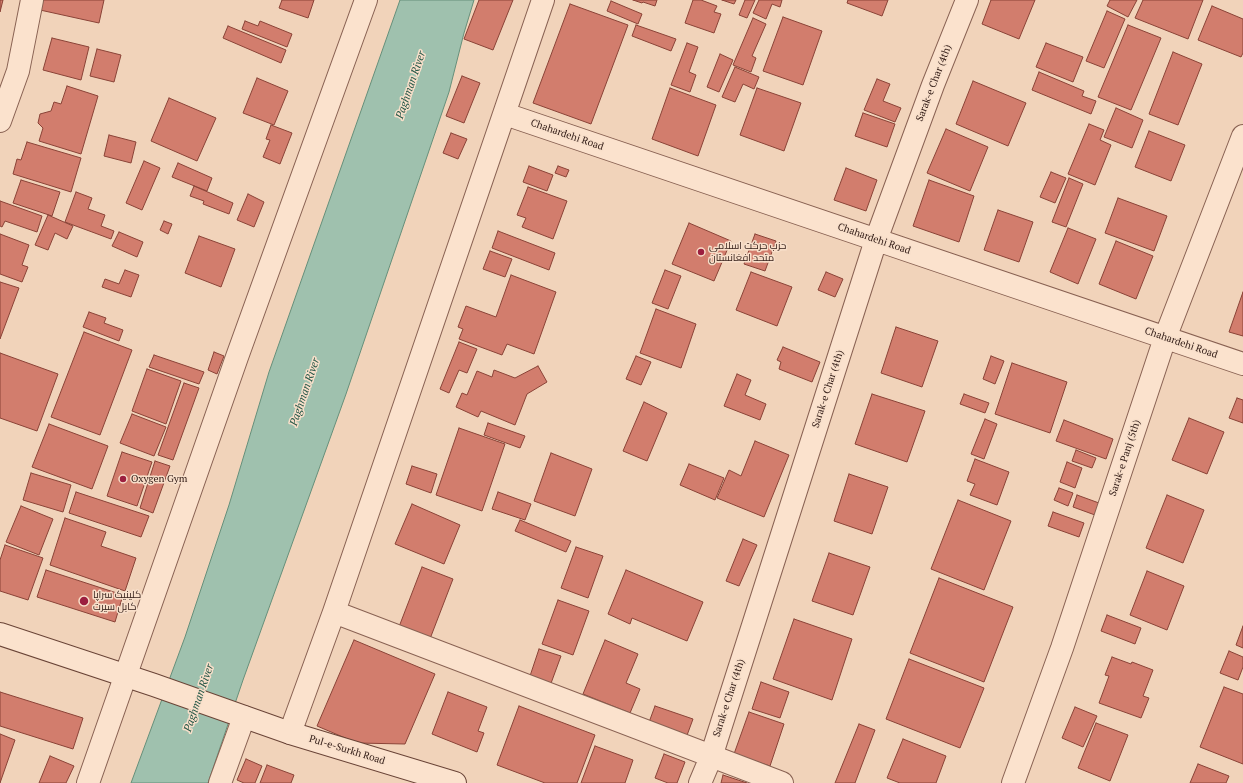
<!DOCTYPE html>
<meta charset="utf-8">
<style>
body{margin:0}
canvas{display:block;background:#f1d3ba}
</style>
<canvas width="1243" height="783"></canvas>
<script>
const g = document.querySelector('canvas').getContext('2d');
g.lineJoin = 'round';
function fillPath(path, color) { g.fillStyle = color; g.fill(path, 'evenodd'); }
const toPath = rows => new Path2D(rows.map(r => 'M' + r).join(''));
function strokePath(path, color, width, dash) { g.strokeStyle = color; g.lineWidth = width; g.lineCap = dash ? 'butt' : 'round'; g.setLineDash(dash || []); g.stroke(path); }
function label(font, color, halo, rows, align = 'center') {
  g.font = font + ' "PT Serif",Cairo,serif'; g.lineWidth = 3; g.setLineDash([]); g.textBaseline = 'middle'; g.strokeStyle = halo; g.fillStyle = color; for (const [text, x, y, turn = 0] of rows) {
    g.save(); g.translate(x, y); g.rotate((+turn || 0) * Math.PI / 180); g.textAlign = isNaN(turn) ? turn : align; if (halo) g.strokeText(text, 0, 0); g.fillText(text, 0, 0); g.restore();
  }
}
const water = toPath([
 [400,0,474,0,464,33,449,92,346,394,243,680,208,783,131,783,185,637,229,505,269,372,400,0]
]);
const building = toPath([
 [0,0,3,0,0,12,0,0],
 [42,0,104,0,99,23,40,10,42,0],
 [282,0,314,0,308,18,279,8,282,0],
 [479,0,513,0,493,50,464,39,479,0],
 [633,0,657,0,655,6,643,2,642,3,633,0],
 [693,0,701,0,717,6,714,12,721,14,714,33,685,23,693,0],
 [722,0,736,0,734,4,722,0],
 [745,0,755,0,747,18,739,15,745,0],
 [759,0,782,0,780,7,772,4,766,19,753,13,759,0],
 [848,0,888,0,882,16,847,3,848,0],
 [991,0,1035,0,1019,39,982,24,991,0],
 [1110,0,1137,0,1128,17,1107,6,1110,0],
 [1143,0,1203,0,1188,39,1135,18,1143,0],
 [611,1,642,14,638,24,607,11,611,1],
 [570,4,628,25,591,124,533,103,570,4],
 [1212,6,1243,19,1243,53,1241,57,1198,40,1212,6],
 [1107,11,1125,19,1104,68,1086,61,1107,11],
 [783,17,822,31,803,85,763,71,783,17],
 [753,18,766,24,752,56,756,58,751,72,733,65,753,18],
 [245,21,258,26,260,21,292,34,287,47,242,29,245,21],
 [636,25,676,39,671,51,632,36,636,25],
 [1128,25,1161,38,1131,110,1098,97,1128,25],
 [228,26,286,50,281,63,223,38,228,26],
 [52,38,89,47,81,80,43,70,52,38],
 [687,43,698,47,689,72,696,75,690,92,671,85,687,43],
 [1046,43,1083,57,1073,82,1036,67,1046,43],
 [97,49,121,55,114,82,90,76,97,49],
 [1173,52,1202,64,1178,125,1149,114,1173,52],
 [720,54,733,60,719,92,707,87,720,54],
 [735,67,759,77,754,89,743,84,735,102,722,97,735,67],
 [1039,72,1084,91,1082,96,1096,101,1091,114,1032,90,1039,72],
 [462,76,480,83,464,123,446,116,462,76],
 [257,78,288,91,274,125,243,113,257,78],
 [877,79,890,84,883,101,901,108,895,122,864,110,877,79],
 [973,81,1026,103,1008,146,956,124,973,81],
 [67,86,98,96,81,154,39,141,43,128,38,123,40,114,51,111,54,102,61,104,67,86],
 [670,88,716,105,698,156,652,139,670,88],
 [757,88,801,103,784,151,740,135,757,88],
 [169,98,216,118,197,161,151,141,169,98],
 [1116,108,1143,120,1132,148,1104,137,1116,108],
 [863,113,895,124,887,147,855,136,863,113],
 [1089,124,1104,130,1100,140,1111,145,1095,185,1068,174,1089,124],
 [271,125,292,133,280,164,263,157,270,140,266,139,271,125],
 [946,129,988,147,970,191,927,173,946,129],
 [1149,131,1185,145,1171,181,1135,167,1149,131],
 [451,133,467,139,458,159,443,153,451,133],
 [109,135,136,142,131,163,104,156,109,135],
 [27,142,81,158,71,192,13,174,17,159,21,160,27,142],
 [144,161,160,168,142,210,126,203,144,161],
 [178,163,212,178,207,191,172,177,178,163],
 [529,166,553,175,547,191,523,182,529,166],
 [558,166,569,170,566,177,555,173,558,166],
 [846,168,877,180,866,211,834,200,846,168],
 [1051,172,1066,178,1055,203,1040,197,1051,172],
 [1069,178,1083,184,1066,227,1052,222,1069,178],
 [21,180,60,192,52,216,13,203,21,180],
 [929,180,974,196,959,242,913,226,929,180],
 [194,186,233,203,229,214,203,204,204,201,190,196,194,186],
 [528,187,567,201,553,239,522,227,526,218,517,215,528,187],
 [76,192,92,198,88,209,105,215,101,226,114,231,111,239,65,222,76,192],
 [248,194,264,202,254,227,237,220,248,194],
 [1118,198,1167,216,1154,251,1105,233,1118,198],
 [0,201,42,216,37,232,5,221,2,227,0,226,0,201],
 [998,210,1033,222,1019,262,984,250,998,210],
 [48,215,73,226,67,239,55,233,48,250,35,245,48,215],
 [164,221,172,224,168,234,160,230,164,221],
 [689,223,731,241,714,281,672,264,689,223],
 [1068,228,1096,239,1078,284,1050,272,1068,228],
 [498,231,555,253,549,270,492,248,498,231],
 [119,232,143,242,137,257,112,246,119,232],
 [0,234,29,245,22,265,28,267,22,282,0,274,0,234],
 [755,234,776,241,765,271,744,264,755,234],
 [199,236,235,249,221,287,185,273,199,236],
 [1116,241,1153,256,1136,299,1099,284,1116,241],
 [490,251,512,259,505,277,483,269,490,251],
 [125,270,139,275,131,297,102,287,105,279,119,284,125,270],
 [665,270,681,276,668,309,652,303,665,270],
 [751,272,792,287,777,326,736,310,751,272],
 [826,272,843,279,835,297,818,290,826,272],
 [511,275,556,292,534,354,507,344,502,355,459,339,463,329,458,327,466,306,496,317,511,275],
 [0,282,19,288,0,339,0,282],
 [1243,292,1243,336,1229,332,1243,292],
 [656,309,696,324,681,368,640,353,656,309],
 [89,312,106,318,104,323,123,330,119,341,83,327,89,312],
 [896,327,938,341,922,387,881,373,896,327],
 [84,332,132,350,100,435,51,417,84,332],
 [459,342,477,349,467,373,459,370,449,393,440,389,459,342],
 [783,347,820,362,812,382,779,369,781,362,777,360,783,347],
 [214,352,224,356,217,374,208,370,214,352],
 [0,353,58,374,37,431,0,418,0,353],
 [154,355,204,372,199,384,149,367,154,355],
 [636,356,651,362,641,385,626,379,636,356],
 [991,356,1004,361,995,384,983,379,991,356],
 [1012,363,1067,382,1050,433,995,414,1012,363],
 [538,366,547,382,527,394,515,425,481,411,478,417,456,407,462,393,467,395,477,371,492,377,494,370,515,378,538,366],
 [147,369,181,381,166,424,132,411,147,369],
 [737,374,751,380,745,395,766,404,760,420,724,406,737,374],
 [184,383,199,388,173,460,158,455,184,383],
 [872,394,925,411,907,462,855,444,872,394],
 [964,394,989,403,985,413,960,404,964,394],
 [1237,398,1243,400,1243,423,1229,418,1237,398],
 [644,402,667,413,647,461,623,451,644,402],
 [132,414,166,427,154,456,120,443,132,414],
 [1189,418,1224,432,1207,474,1172,460,1189,418],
 [985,419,997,424,984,459,971,454,985,419],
 [1064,420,1113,439,1106,459,1056,441,1064,420],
 [488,423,525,436,520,448,484,435,488,423],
 [49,424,108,446,92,489,32,467,49,424],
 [459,428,505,444,482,511,436,495,459,428],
 [755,441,789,455,764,517,717,498,729,470,741,476,755,441],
 [1076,450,1096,458,1092,468,1072,461,1076,450],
 [122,452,152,462,137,506,107,496,122,452],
 [551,453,592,469,575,516,534,501,551,453],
 [975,459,1009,472,997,505,970,495,975,484,967,481,975,459],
 [155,461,170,466,153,513,140,508,155,461],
 [1067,462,1082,468,1075,488,1060,482,1067,462],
 [689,464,724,478,715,500,680,485,689,464],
 [412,466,437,474,431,493,406,484,412,466],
 [31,473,71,485,63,512,23,500,31,473],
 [849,474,888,487,872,534,834,521,849,474],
 [1059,488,1073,493,1068,506,1054,500,1059,488],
 [76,492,149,516,141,537,69,513,76,492],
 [498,492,531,504,525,520,492,509,498,492],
 [1077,495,1099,503,1095,515,1073,507,1077,495],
 [1167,495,1204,510,1183,563,1146,548,1167,495],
 [958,500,1011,521,984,590,931,569,958,500],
 [412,504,460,525,444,564,395,544,412,504],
 [21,506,53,519,39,555,6,542,21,506],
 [1053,512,1084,523,1079,537,1048,526,1053,512],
 [65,518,106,532,101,546,136,558,125,591,50,565,65,518],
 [520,520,571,541,566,552,515,531,520,520],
 [743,539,757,545,739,586,726,581,743,539],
 [5,545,43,558,28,600,0,591,0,560,5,545],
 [576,547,603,556,588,598,561,588,576,547],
 [829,553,870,567,853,615,812,601,829,553],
 [422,567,453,579,428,644,397,632,422,567],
 [46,570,123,595,115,622,37,597,46,570],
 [626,570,703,602,687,641,632,618,630,624,608,614,626,570],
 [1147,571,1184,586,1167,630,1130,615,1147,571],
 [939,578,1013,607,984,682,910,653,939,578],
 [558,600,589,611,573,655,542,644,558,600],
 [1107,615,1141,628,1135,644,1101,631,1107,615],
 [794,619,852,639,832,700,773,679,794,619],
 [1243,626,1243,648,1236,645,1243,626],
 [354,640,435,674,405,744,357,743,317,726,354,640],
 [605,640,638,654,626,683,640,689,630,713,583,694,605,640],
 [539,649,561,656,550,686,529,679,539,649],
 [1229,651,1243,657,1243,667,1238,680,1220,673,1229,651],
 [1112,657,1131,664,1132,662,1153,670,1143,696,1149,698,1141,718,1099,703,1109,676,1105,675,1112,657],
 [909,659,984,688,960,748,886,719,909,659],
 [761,682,789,692,780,718,752,709,761,682],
 [1224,687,1243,694,1243,764,1200,747,1224,687],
 [0,692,83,718,73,749,0,726,0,692],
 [448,692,487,707,478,731,484,733,477,752,432,734,448,692],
 [519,706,595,735,577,783,545,783,497,765,519,706],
 [655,706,693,719,686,738,648,725,655,706],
 [1075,707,1097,716,1083,747,1062,738,1075,707],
 [749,712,784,724,770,766,734,754,749,712],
 [1096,723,1128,735,1110,781,1078,768,1096,723],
 [859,724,875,730,855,783,835,783,859,724],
 [0,734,15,740,0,783,0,734],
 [903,739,946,756,936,783,900,783,887,778,903,739],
 [595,746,633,760,625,783,581,783,595,746],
 [664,754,685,762,677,783,668,783,655,778,664,754],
 [50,756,74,766,66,783,39,783,50,756],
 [246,759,262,766,255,783,244,783,237,780,246,759],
 [1198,764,1229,776,1226,783,1190,783,1198,764],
 [267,765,294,775,291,783,260,783,267,765],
 [723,775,747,783,721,783,723,775]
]);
const street = toPath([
 [505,114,1243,364],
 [0,121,18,71,32,0],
 [334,612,782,783],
 [290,733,334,612,543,0],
 [88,783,237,357,366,0],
 [220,783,244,717],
 [700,783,711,757,876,240,933,85,967,0],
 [1013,783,1062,648,1165,338,1243,136]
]);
const secondary = toPath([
 [0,634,154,685,290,733,455,783]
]);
const markers = [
 [701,252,4,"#9c1f3f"],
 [123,479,4,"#9c1f3f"],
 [84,601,5,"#9c1f3f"]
];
const streetNames = [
 ["Sarak-e Char (4th)",934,83,-69],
 ["Chahardehi Road",567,135,19],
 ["Chahardehi Road",874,239,19],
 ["Chahardehi Road",1181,343,19],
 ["Sarak-e Char (4th)",828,389,-72],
 ["Sarak-e Panj (5th)",1125,458,-72],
 ["Sarak-e Char (4th)",729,698,-72],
 ["Pul-e-Surkh Road",347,750,17]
];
const poiNames = [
 ["حزب حرکت اسلامی",709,246],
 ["متحد افغانستان",709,258],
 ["Oxygen Gym",131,479],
 ["کلینیک سراپا",93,595],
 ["کابل سیرت",93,607]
];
const waterNames = [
 ["Paghman River",411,85,-71],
 ["Paghman River",305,392,-71],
 ["Paghman River",199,698,-71]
];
fillPath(water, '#9fc1ae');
strokePath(water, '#668f7a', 1);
fillPath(building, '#d27d6d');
strokePath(building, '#8a4337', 1);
strokePath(street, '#896253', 24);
strokePath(secondary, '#6a4437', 24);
strokePath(street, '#fbe2cd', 22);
strokePath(secondary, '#fbe2cd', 22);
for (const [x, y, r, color] of markers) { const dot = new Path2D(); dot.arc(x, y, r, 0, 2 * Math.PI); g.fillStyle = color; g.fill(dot); strokePath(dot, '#f8dfca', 1.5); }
label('10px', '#36201a', '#f8dfca', streetNames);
label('10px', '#36201a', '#f8dfca', poiNames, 'left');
label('italic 11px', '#275848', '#f8dfca', waterNames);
</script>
